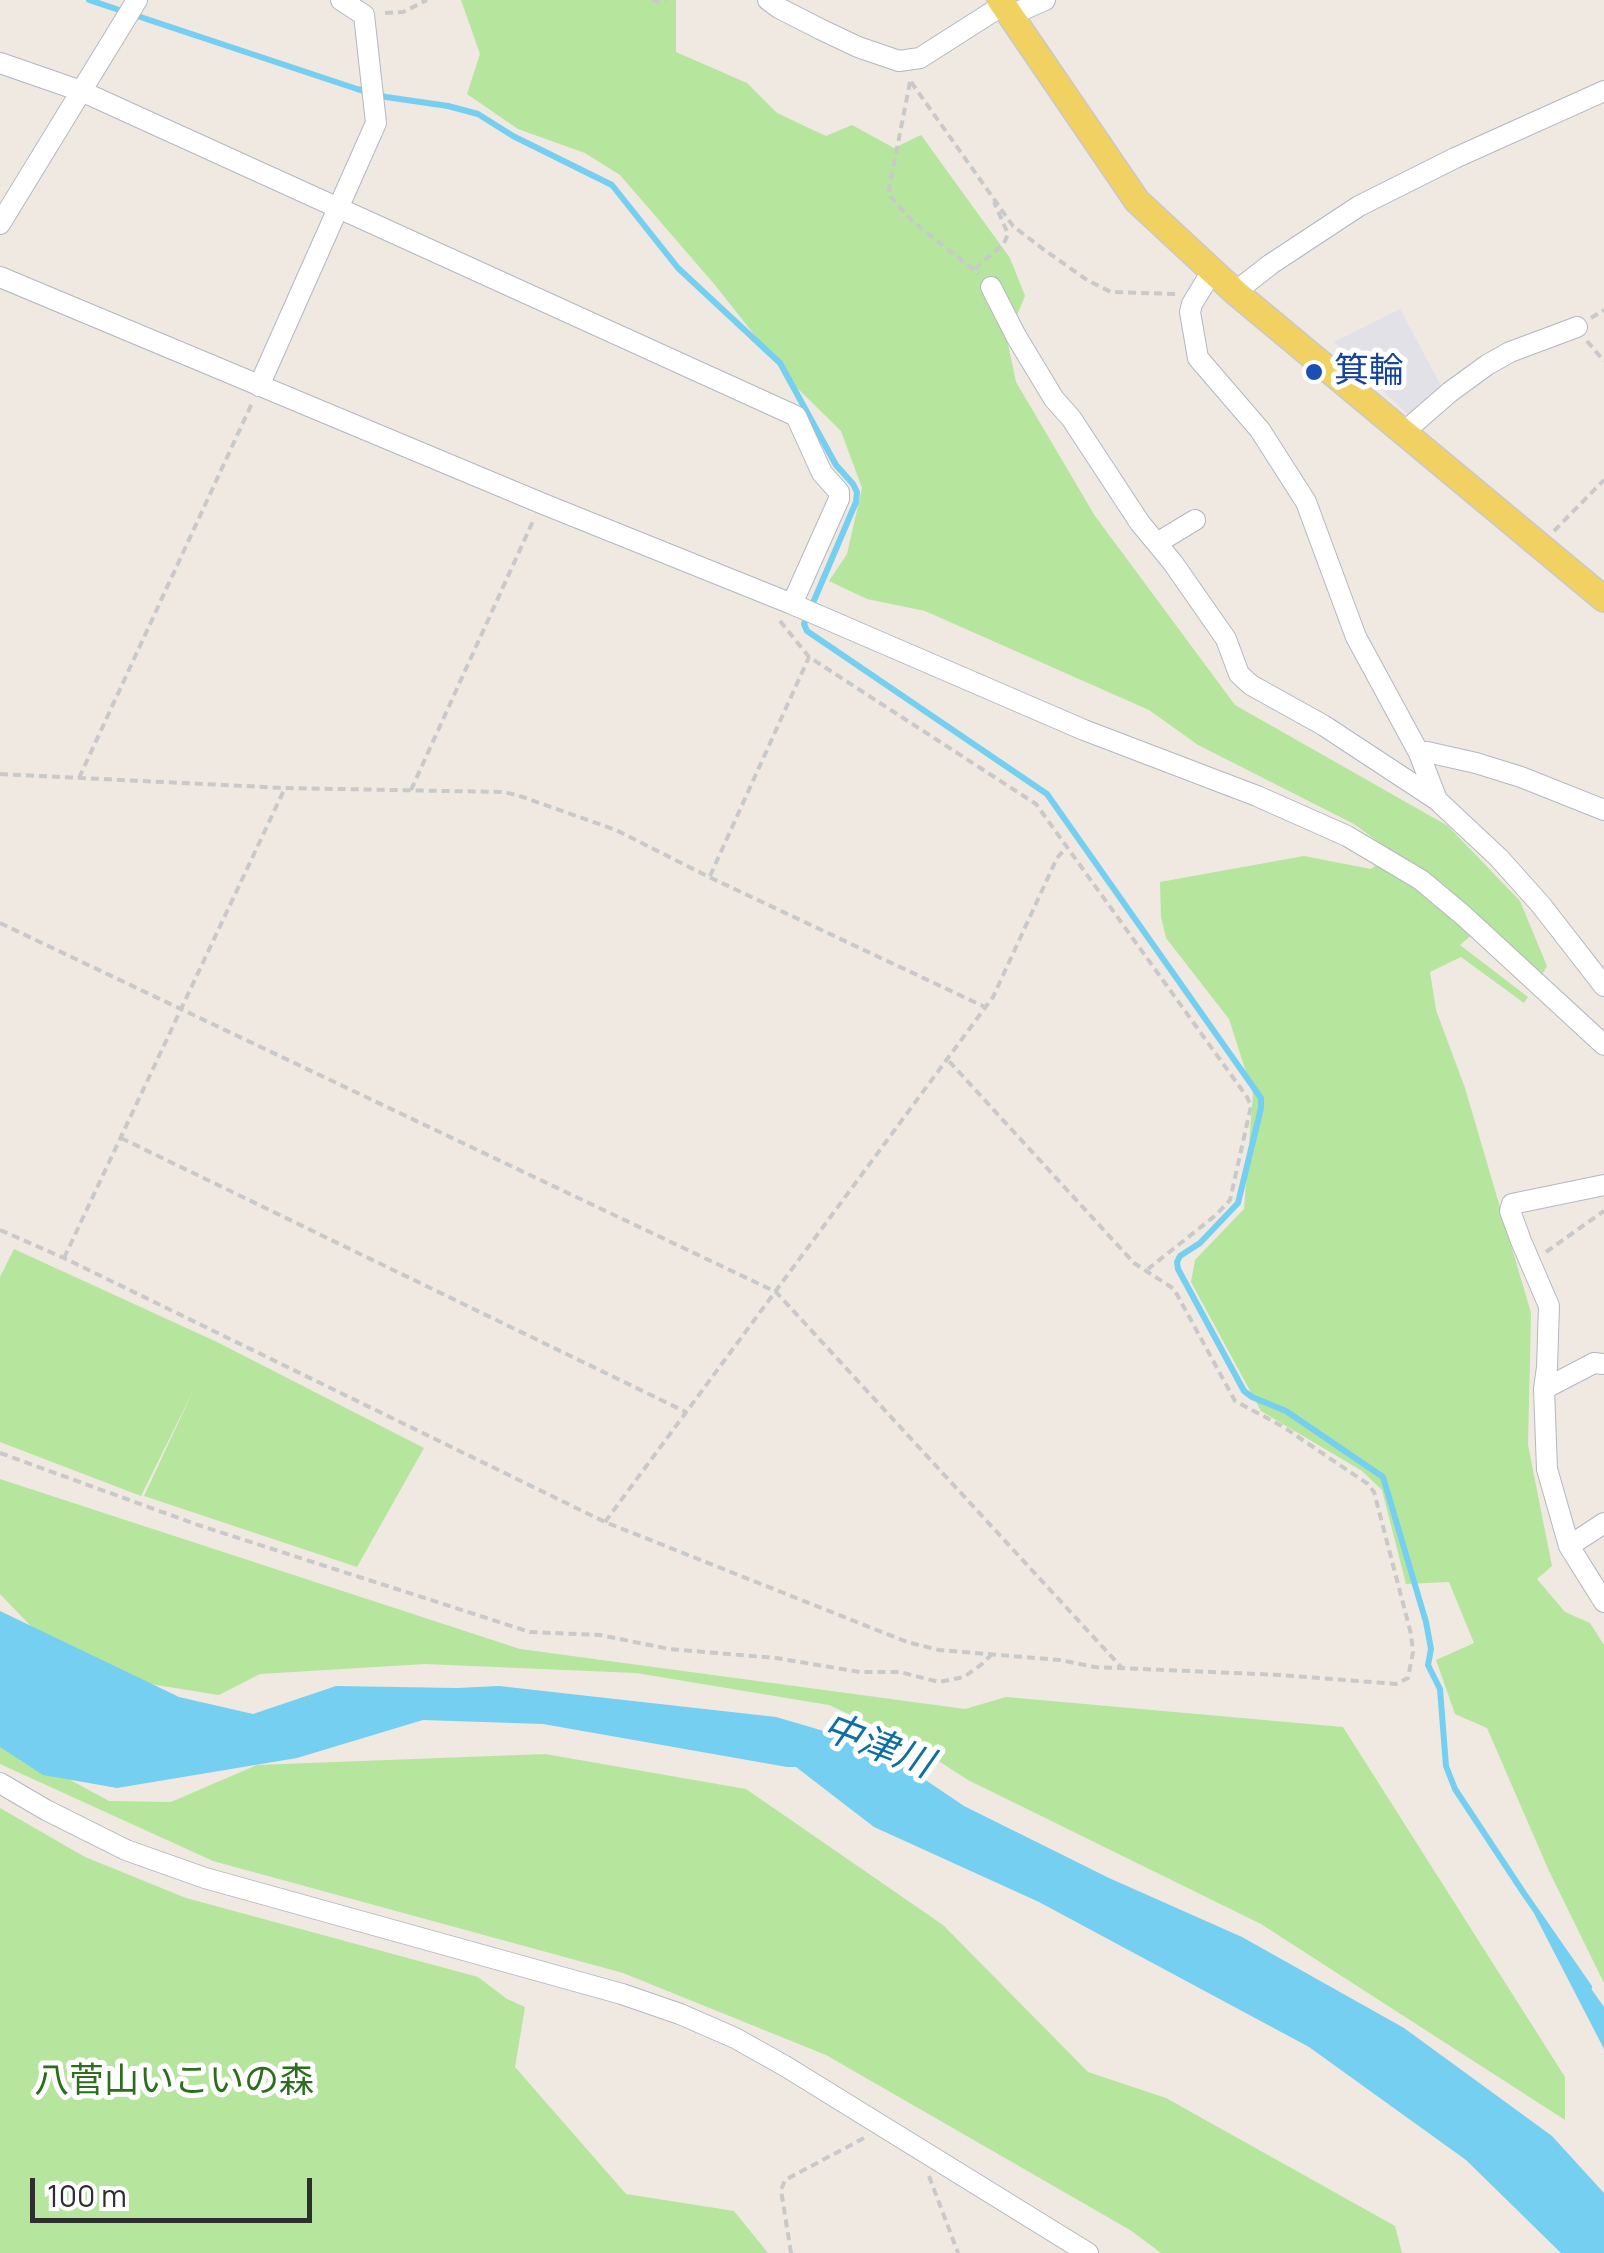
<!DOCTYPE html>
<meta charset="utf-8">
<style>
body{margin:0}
#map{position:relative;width:1604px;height:2253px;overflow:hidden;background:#efe9e1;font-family:Manrope,sans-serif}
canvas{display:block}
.scale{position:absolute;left:30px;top:2178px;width:282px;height:45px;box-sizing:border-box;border:5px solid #2e2e2e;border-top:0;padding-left:12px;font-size:30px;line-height:35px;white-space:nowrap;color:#2e2e2e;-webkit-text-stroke:8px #fff;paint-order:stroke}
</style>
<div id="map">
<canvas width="1604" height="2253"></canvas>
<div class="scale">100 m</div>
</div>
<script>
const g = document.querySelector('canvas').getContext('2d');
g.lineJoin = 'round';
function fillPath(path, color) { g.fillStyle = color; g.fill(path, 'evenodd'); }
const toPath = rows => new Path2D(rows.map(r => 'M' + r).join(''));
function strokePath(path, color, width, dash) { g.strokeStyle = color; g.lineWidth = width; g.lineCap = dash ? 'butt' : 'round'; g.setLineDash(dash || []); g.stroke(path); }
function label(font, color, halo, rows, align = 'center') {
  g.font = font + ' Manrope,"Noto Sans JP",sans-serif'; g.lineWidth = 10; g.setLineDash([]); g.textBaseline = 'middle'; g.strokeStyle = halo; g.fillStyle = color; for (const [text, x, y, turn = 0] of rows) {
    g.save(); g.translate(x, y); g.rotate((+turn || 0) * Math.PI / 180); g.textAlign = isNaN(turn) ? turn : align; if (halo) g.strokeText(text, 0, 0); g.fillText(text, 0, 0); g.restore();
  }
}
const industrial = toPath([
 [1400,309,1445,393,1411,418,1334,342]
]);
const green = toPath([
 [461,0,676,0,676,52,747,83,777,113,826,136,852,125,894,148,921,135,1010,258,1025,296,1007,339,1016,382,1095,516,1235,705,1448,826,1520,901,1547,966,1542,975,1481,927,1460,945,1528,997,1524,1003,1461,957,1430,972,1436,1010,1465,1088,1531,1313,1528,1445,1552,1566,1537,1579,1565,1612,1590,1623,1604,1645,1604,1983,1549,1871,1487,1728,1455,1714,1436,1660,1474,1643,1449,1582,1406,1584,1382,1490,1362,1471,1261,1411,1191,1282,1195,1260,1244,1209,1253,1094,1229,1019,1166,938,1161,917,1160,882,1304,856,1371,869,1392,852,1354,824,1198,745,1149,710,925,611,867,599,829,581,847,554,862,488,841,431,794,385,715,285,620,175,585,153,518,129,467,94,480,54],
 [14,1249,217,1342,424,1448,357,1567,144,1496,195,1387,141,1496,0,1442,0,1277],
 [0,1479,520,1649,965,1709,1006,1697,1343,1727,1565,2077,1565,2120,1261,1924,968,1780,906,1740,829,1705,636,1673,425,1664,260,1674,219,1695,75,1672,0,1594],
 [0,1742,109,1801,171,1802,257,1765,545,1754,746,1789,943,1925,1088,2072,1166,2098,1395,2226,1402,2253,1161,2253,1130,2230,826,2055,623,1973,213,1861,0,1764],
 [0,1808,85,1857,186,1898,478,1977,507,1999,525,2007,515,2067,626,2194,734,2211,768,2253,0,2253]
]);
const water = toPath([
 [0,1611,179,1697,253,1714,336,1686,457,1688,499,1686,776,1717,875,1746,964,1806,1109,1878,1242,1937,1404,2028,1552,2136,1604,2193,1604,2253,1561,2253,1466,2160,1309,2047,1039,1902,874,1827,796,1767,787,1767,543,1724,423,1720,297,1758,117,1788,43,1775,0,1747],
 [1523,1892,1604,2007,1604,2049]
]);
const stream = toPath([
 [89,0,357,89,386,97,448,106,478,114,513,136,612,185,678,268,780,363,836,465,853,484,857,492,856,502,804,624,807,631,1047,794,1261,1098,1261,1108,1238,1203,1200,1243,1180,1256,1177,1262,1178,1269,1244,1391,1252,1397,1286,1411,1383,1477,1426,1622,1431,1649,1428,1665,1440,1689,1446,1766,1455,1789,1523,1892,1589,1987]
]);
const path = toPath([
 [652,0,661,2,666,0],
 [385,13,403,12,427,0],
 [910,82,888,194,912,221,979,274],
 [911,82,1013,226,1043,249,1087,280,1111,292,1176,294],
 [975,269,1004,243,1008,234,994,202],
 [1591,318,1604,310],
 [1587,341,1604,361],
 [1554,531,1604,480],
 [780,621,809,657,1036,804,1247,1097,1251,1106,1230,1200,1216,1215,1148,1269],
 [0,774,285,788,502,792,517,795,616,830,709,877,985,1007],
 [79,778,253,401],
 [411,790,533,521],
 [710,876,809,657],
 [0,923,776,1292,1122,1668],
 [121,1138,686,1412],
 [0,1230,64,1258,605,1522,907,1642,939,1650,1060,1660,1095,1667,1281,1675,1396,1684,1408,1678,1413,1652,1411,1634,1374,1492,1368,1484,1282,1426,1235,1401,1174,1289,1134,1263,947,1059],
 [1546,1252,1604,1211],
 [64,1258,285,788],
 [0,1453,198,1525,530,1632,600,1635,669,1649,776,1658,860,1672,900,1672,939,1682,964,1677,982,1664,991,1655],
 [605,1522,993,997,1057,858,1066,848],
 [929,2176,958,2253],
 [791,2253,781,2190,785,2180,866,2137]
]);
const minor = toPath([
 [768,0,779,8,820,29,858,47,899,61,920,58,1003,5],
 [1011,15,1045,0],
 [0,63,81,91,796,416,822,473,839,492,839,499,792,604],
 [0,224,137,0],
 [1212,271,1192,304,1190,312,1198,358,1260,430,1306,502,1356,637,1419,753,1437,800,1499,858,1541,905,1604,986],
 [0,277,541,503,792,604,1084,730,1257,796,1347,836,1421,880,1464,916,1604,1045],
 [991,287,1016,336,1054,399,1071,418,1140,523,1173,563,1226,639,1239,674,1251,685,1323,725,1437,800],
 [1235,292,1271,264,1359,206,1455,158,1604,91],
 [259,386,376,123,364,15,341,0],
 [1404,432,1450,392,1487,365,1510,352,1577,327],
 [1157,543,1195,520],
 [1419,753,1427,752,1476,763,1521,777,1604,810],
 [1604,1185,1512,1204,1510,1211,1521,1241,1549,1306,1547,1367,1544,1389,1547,1469,1569,1546,1604,1602],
 [1544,1389,1594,1363,1604,1364],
 [1569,1546,1604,1523],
 [0,1783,46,1810,126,1850,205,1878,622,1994,680,2014,735,2038,785,2066,1088,2253]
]);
const major = toPath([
 [1000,0,1137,201,1235,292,1604,599]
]);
const markers = [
 [1314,372,10,"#1a4fb4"]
];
const transitNames = [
 ["箕輪",1334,372]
];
const parkNames = [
 ["八菅山いこいの森",174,2082]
];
const waterNames = [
 ["中津川",877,1747,21]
];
fillPath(industrial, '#e3e1e8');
fillPath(green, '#b6e59e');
fillPath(water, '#75cff0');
strokePath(stream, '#75cff0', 6);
strokePath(minor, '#b4b7c1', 22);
strokePath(major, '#c9c9c9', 28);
strokePath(path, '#c9c9c9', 4, [8, 5]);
strokePath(minor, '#fff', 20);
strokePath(major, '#f2d163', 25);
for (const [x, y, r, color] of markers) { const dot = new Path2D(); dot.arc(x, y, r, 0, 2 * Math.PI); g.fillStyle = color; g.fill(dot); strokePath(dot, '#fff', 4); }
label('35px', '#164399', '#fff', transitNames, 'left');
label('35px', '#2c6e1b', '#fff', parkNames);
label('italic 38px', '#0d6fa3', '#fff', waterNames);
</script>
